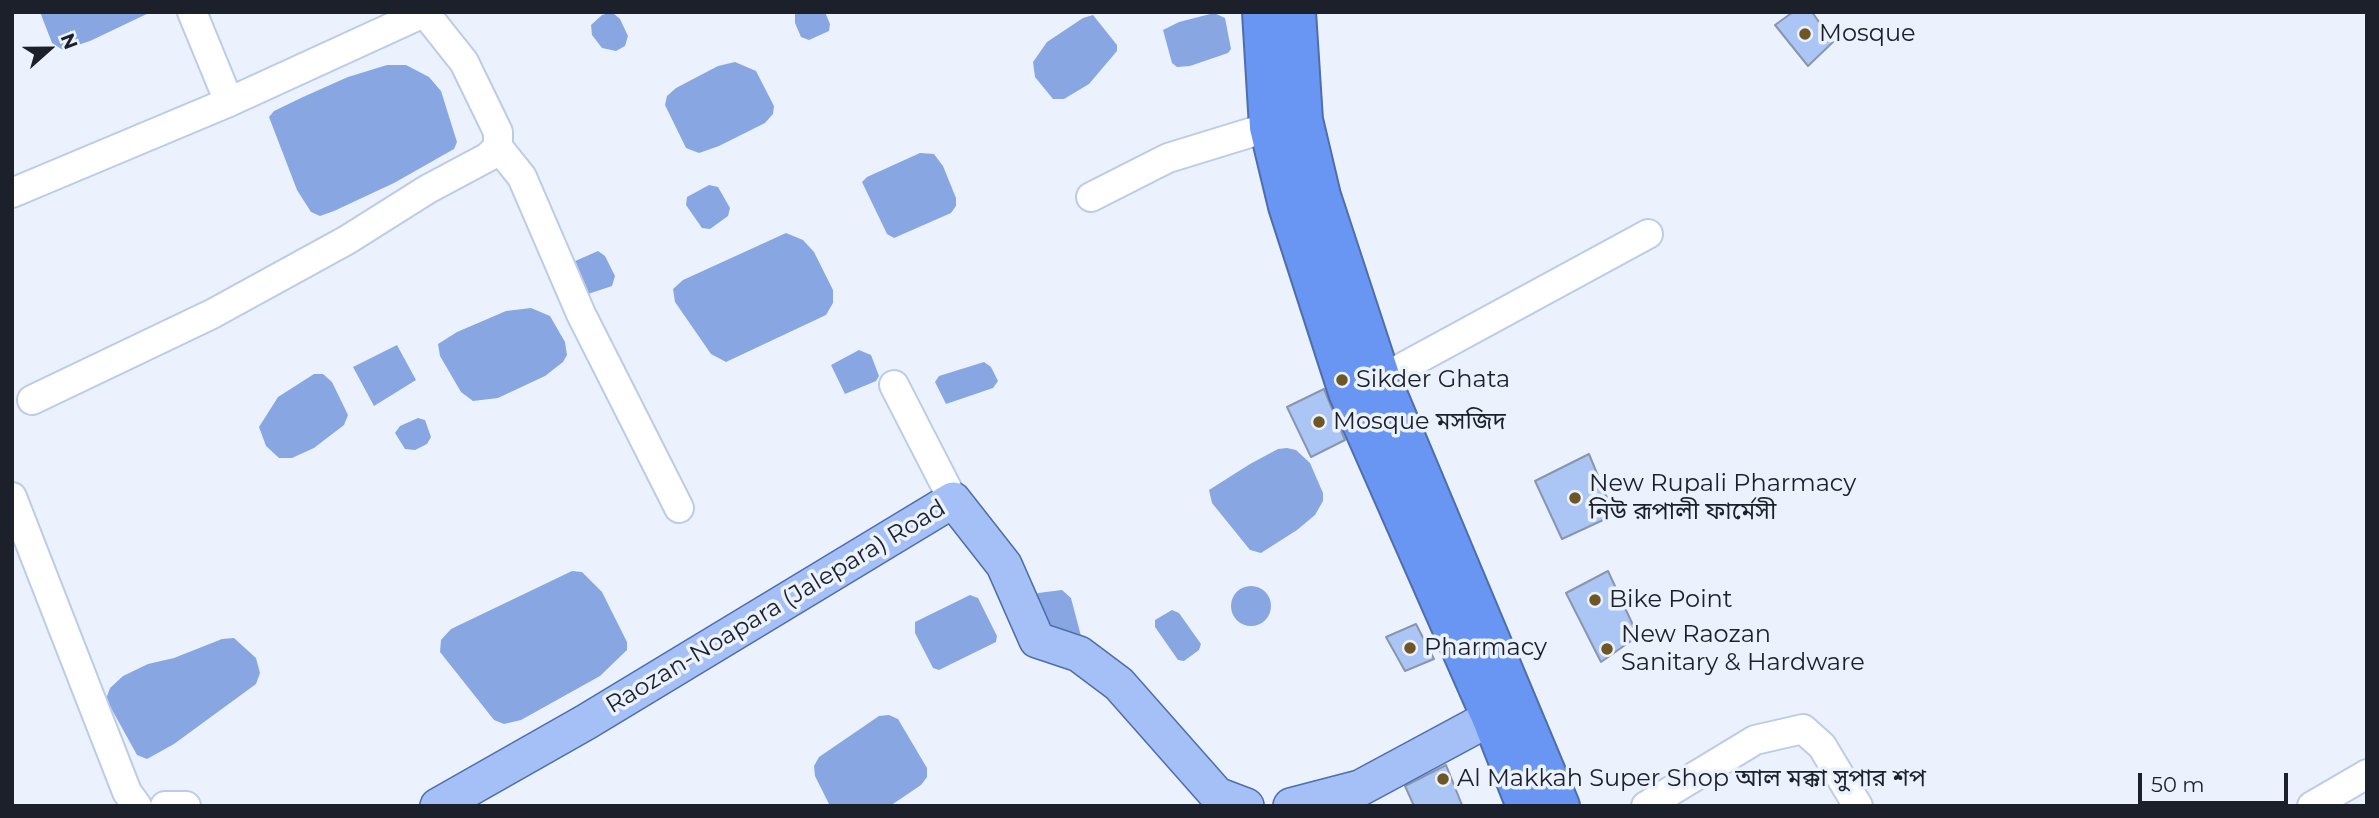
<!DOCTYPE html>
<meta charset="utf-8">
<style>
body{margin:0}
#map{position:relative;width:2379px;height:818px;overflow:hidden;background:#ebf2fd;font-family:Montserrat,sans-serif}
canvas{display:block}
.frame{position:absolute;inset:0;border:14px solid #1b202a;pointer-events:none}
.north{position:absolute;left:14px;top:14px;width:70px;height:70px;-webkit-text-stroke:5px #ebf2fd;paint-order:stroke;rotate:69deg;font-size:19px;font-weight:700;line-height:28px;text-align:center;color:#1b202a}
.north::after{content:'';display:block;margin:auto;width:24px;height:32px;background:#1b202a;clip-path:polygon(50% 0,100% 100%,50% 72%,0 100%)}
.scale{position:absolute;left:2138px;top:773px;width:150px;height:32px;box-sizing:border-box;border:4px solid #1b202a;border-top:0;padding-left:9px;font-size:21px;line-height:24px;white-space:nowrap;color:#1b202a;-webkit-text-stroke:5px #ebf2fd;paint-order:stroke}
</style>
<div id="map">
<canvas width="2379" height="818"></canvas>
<div class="frame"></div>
<div class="north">N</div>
<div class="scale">50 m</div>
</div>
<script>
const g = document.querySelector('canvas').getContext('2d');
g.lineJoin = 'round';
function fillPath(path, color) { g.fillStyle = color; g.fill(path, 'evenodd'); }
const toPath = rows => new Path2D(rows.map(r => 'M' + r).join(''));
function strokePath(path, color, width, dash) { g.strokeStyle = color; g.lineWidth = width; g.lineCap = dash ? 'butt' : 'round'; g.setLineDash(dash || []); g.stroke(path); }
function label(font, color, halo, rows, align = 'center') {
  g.font = font + ' Montserrat,"Noto Sans Bengali",sans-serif'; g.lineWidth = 7; g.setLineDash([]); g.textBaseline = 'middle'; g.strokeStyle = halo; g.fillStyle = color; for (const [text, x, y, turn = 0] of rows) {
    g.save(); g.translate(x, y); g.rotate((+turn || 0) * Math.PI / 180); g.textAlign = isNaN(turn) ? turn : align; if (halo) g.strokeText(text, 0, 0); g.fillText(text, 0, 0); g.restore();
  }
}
const water = toPath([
 [40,12,151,12,90,41,63,50,52,43],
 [612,12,620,19,628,36,625,46,616,51,602,48,592,35,591,25,602,15],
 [799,12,825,12,830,24,829,31,809,40,801,37,795,23,795,14],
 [1214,13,1225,18,1231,49,1228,53,1190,66,1177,67,1172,63,1163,30,1179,22],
 [1093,15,1117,45,1117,51,1089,84,1064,99,1053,99,1035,77,1033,62,1047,42,1083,18],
 [735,62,756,71,774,106,773,114,765,123,719,146,699,153,686,148,665,105,667,96,676,88,718,66],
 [387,65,406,65,429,77,441,91,457,142,454,149,394,183,334,211,320,216,311,212,297,190,269,117,274,111,303,97,348,77],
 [920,153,934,154,943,166,956,198,956,206,951,213,894,238,887,234,862,182,867,177],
 [709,185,718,187,730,208,728,216,710,229,702,228,686,205,687,197],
 [786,233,803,240,814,252,833,290,833,303,826,315,726,362,711,354,675,302,673,289,683,280],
 [598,251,605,256,615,276,612,286,585,295,573,262],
 [531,308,550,316,565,342,567,355,563,362,545,376,498,398,473,401,461,392,440,356,438,344,457,332,506,311],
 [397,345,416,380,374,406,353,367],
 [859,350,871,355,879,376,876,381,845,394,831,365],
 [984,362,991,367,998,381,993,388,946,404,935,382,939,376],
 [314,374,323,374,332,382,348,415,344,425,314,448,292,458,279,458,266,446,259,427,278,397],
 [418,418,425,420,431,437,427,444,415,450,405,449,395,433,400,426],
 [1287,448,1296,450,1310,463,1323,493,1323,501,1315,515,1297,530,1261,553,1250,550,1212,503,1209,490,1250,464,1278,449],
 [572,571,582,572,602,592,627,642,627,650,600,676,521,720,504,724,494,720,440,652,441,640,451,629],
 '1231 606a20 20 0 1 1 40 0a20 20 0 1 1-40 0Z',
 [1062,590,1071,598,1081,636,1052,633,1033,598,1038,593],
 [970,595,978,598,997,636,996,642,939,670,933,668,915,633,915,622],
 [1172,610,1179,613,1201,644,1199,650,1184,661,1178,660,1155,627,1155,620],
 [234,638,256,658,260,673,256,684,174,744,147,759,137,755,106,699,110,688,123,676,148,664,174,658,222,639],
 [889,715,898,719,927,768,927,777,921,785,890,806,830,806,815,776,814,766,819,757,879,716]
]);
const building = toPath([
 [1793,12,1812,12,1833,42,1808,66,1775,25,1793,12],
 [1324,389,1345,440,1311,457,1287,407,1324,389],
 [1589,454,1614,515,1562,539,1535,481,1589,454],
 [1608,571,1638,636,1601,662,1566,593,1608,571],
 [1416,624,1434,659,1405,671,1386,637,1416,624],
 [1446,765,1462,805,1414,806,1405,786,1446,765]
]);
const minor = toPath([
 [192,12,229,102],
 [498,147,522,177,581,314,679,508],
 [12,193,229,102,419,15,429,18,464,62,498,132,498,147,488,157,428,189,347,240,212,314,32,400],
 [1091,197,1168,158,1269,127],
 [1381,379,1648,234],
 [894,385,953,500],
 [12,497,127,792,137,806],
 [165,806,186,806],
 [1646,806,1755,740,1803,729,1822,746,1858,806],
 [2312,806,2367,774]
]);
const major = toPath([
 [438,806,586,722,953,500,1004,565,1037,640,1079,654,1119,684,1217,795,1246,806],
 [1291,806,1360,788,1516,704]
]);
const highway = toPath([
 [1262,12,1269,127,1288,206,1348,392,1492,719,1526,806],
 [1296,12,1303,120,1321,196,1381,379,1560,806]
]);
const markers = [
 [1805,34,7,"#6e5627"],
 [1342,380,7,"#6e5627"],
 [1319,422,7,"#6e5627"],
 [1575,498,7,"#6e5627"],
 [1595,600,7,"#6e5627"],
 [1410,648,7,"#6e5627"],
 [1607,649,7,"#6e5627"],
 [1443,779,7,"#6e5627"]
];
const poiNames = [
 ["Mosque",1819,34],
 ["Sikder Ghata",1356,380],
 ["Mosque মসজিদ",1333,422],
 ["New Rupali Pharmacy",1589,484],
 ["নিউ রূপালী ফার্মেসী",1589,512],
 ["Bike Point",1609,600],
 ["New Raozan",1621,635],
 ["Sanitary & Hardware",1621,663],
 ["Pharmacy",1424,648],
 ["Al Makkah Super Shop আল মক্কা সুপার শপ",1457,779]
];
const streetNames = [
 ["Raozan-Noapara (Jalepara) Road",776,607,-31]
];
fillPath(water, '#88a7e2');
fillPath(building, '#abc5f5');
strokePath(building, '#8896b0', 2);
strokePath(minor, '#bccbe7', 32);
strokePath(major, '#4e6dac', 38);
strokePath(highway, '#4e6dac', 42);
strokePath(minor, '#fff', 28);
strokePath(major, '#a5c0f7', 35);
strokePath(highway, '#6996f2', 38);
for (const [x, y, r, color] of markers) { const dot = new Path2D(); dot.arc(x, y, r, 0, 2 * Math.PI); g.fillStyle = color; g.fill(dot); strokePath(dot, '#ebf2fd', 2.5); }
label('24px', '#1b202a', '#ebf2fd', poiNames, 'left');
label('24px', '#1b202a', '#ebf2fd', streetNames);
</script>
